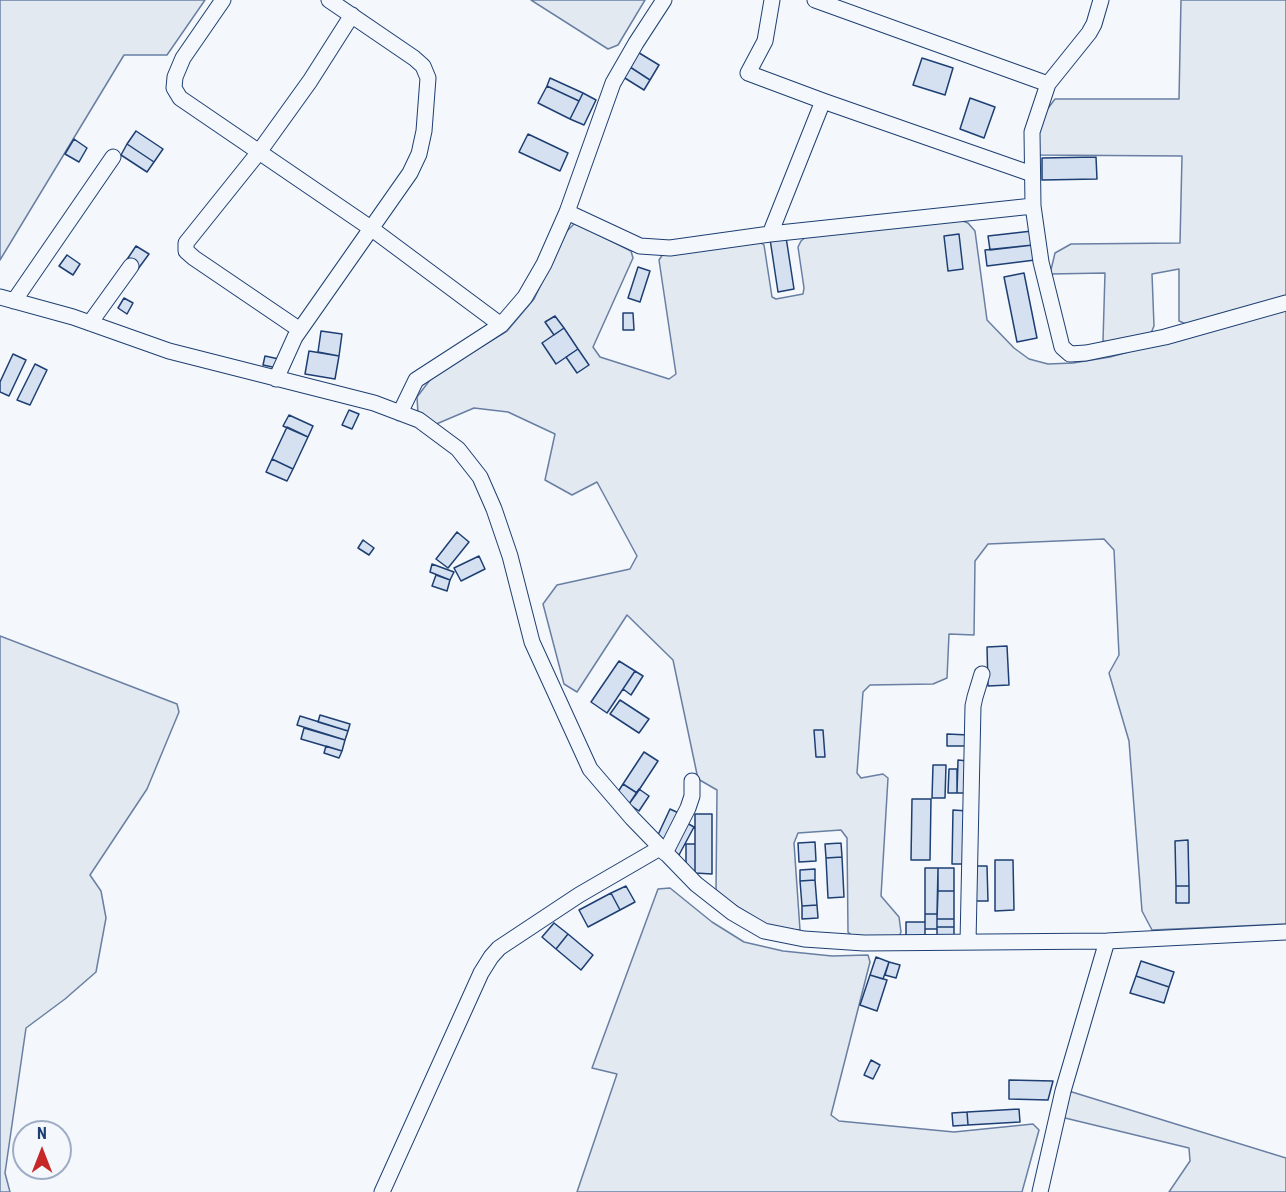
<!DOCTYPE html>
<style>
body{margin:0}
#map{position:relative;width:1286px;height:1192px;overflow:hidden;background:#f4f7fb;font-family:"Roboto Condensed",sans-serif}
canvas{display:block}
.north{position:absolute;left:12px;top:1120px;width:60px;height:60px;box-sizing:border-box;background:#f4f7fb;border:2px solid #9eadc5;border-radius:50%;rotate:0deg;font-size:16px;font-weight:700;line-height:24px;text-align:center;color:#1d3f73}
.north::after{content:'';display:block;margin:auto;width:21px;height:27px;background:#c62828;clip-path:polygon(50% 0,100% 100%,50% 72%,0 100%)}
</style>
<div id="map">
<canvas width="1286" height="1192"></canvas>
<div class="north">N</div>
</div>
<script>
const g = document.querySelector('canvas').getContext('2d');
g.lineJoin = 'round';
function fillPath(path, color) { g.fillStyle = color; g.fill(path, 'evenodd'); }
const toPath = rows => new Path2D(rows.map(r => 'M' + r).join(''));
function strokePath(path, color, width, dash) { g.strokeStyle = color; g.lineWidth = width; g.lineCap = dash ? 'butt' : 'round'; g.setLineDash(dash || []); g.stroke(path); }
const green = toPath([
 [0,0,205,0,167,55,124,55,0,260,0,0],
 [531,0,645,0,618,45,608,49,531,0],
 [1181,0,1286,0,1286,297,1186,324,1179,321,1179,269,1152,274,1154,326,1151,333,1112,343,1103,341,1105,273,1050,274,1055,253,1071,244,1180,243,1182,156,1037,155,1037,142,1043,115,1055,99,1179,99,1181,0],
 [958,219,968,223,975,231,987,320,1014,348,1029,359,1048,364,1073,363,1110,357,1286,309,1286,924,1152,930,1142,911,1129,741,1109,673,1119,655,1114,550,1104,539,988,544,975,561,974,635,949,634,947,678,933,684,870,685,863,692,857,773,861,778,883,774,888,778,881,896,899,917,901,932,898,939,855,939,848,932,847,838,841,830,798,833,794,843,800,930,774,929,733,904,716,890,717,790,698,779,673,660,627,615,577,692,564,684,543,604,557,585,630,569,637,556,597,482,572,495,545,480,555,434,508,412,474,408,434,425,418,414,417,397,433,376,507,331,534,299,567,231,575,223,631,251,633,258,593,347,600,357,669,379,676,374,659,260,663,254,758,241,764,245,772,297,776,299,803,294,804,288,798,247,801,241,807,236,958,219],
 [0,636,177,704,179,712,147,789,90,875,101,891,106,918,96,972,65,999,26,1028,5,1173,10,1192,0,1192,0,636],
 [670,888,712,922,744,942,783,951,832,956,868,955,870,962,831,1115,839,1121,954,1132,1033,1124,1039,1130,1022,1192,577,1192,617,1074,592,1068,658,889,670,888],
 [1072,1092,1286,1158,1286,1192,1169,1192,1190,1161,1189,1148,1065,1118,1062,1114,1069,1093,1072,1092]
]);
const building = toPath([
 [636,51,659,65,650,80,627,65,636,51],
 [922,58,953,68,945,95,913,85,922,58],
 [627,65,650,80,644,90,620,75,627,65],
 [550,78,583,93,579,101,547,86,550,78],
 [547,86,579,101,570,119,538,103,547,86],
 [583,93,596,100,584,125,570,119,583,93],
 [970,98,995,107,984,138,960,129,970,98],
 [136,131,163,149,154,162,127,144,136,131],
 [528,134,568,153,560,171,519,152,528,134],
 [74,139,87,148,79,162,65,154,74,139],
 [127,144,154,162,147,172,121,155,127,144],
 [1096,157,1097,179,1042,180,1042,158,1096,157],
 [1032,231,1033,245,990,250,988,236,1032,231],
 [959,234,963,269,948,271,944,236,959,234],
 [786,237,794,289,778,292,770,239,786,237],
 [1033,245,1035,260,987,266,985,250,1033,245],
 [136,246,149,254,138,269,126,261,136,246],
 [67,255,80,264,73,275,59,266,67,255],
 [638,267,650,271,640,302,628,298,638,267],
 [1024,273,1037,338,1017,342,1004,277,1024,273],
 [124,298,133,303,127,314,118,308,124,298],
 [623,313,633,313,634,330,623,330,623,313],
 [555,316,564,328,554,335,545,322,555,316],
 [564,328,578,349,556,364,542,343,564,328],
 [321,331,342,334,339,356,318,352,321,331],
 [578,349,589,365,577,373,566,357,578,349],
 [309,351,339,356,335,379,305,374,309,351],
 [13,354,26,360,9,396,0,392,0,382,13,354],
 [265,356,279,359,277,368,263,365,265,356],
 [35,364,47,370,30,405,17,400,35,364],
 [349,410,359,414,352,429,342,425,349,410],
 [289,415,313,426,308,437,283,426,289,415],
 [287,427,308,437,293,469,272,459,287,427],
 [272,459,293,469,287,481,266,472,272,459],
 [457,532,469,542,448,568,436,559,457,532],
 [363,540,374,548,369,555,358,548,363,540],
 [479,556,485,569,461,581,454,568,479,556],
 [432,564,454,572,450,580,430,572,432,564],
 [436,575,450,580,447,591,432,586,436,575],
 [1007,646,1009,685,988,686,987,647,1007,646],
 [619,661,635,671,607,713,591,702,619,661],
 [635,671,643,676,631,695,623,689,635,671],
 [620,700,649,719,639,733,610,714,620,700],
 [320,715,350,724,348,731,318,722,320,715],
 [300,716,348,731,345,740,297,725,300,716],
 [304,728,345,740,342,751,301,739,304,728],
 [814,730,823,730,825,757,816,757,814,730],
 [947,734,969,735,969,746,947,746,947,734],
 [326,746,342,751,339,758,324,753,326,746],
 [644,752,658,761,637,793,623,784,644,752],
 [958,760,968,761,968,793,957,793,958,760],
 [933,765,946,765,945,798,932,798,933,765],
 [949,769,957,769,957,793,948,793,949,769],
 [623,784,637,793,629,804,616,795,623,784],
 [639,789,649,796,639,811,629,804,639,789],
 [912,799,931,799,930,860,911,860,912,799],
 [670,809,681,814,668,843,657,837,670,809],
 [953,810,968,811,966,864,952,864,953,810],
 [695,814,712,814,712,874,695,873,695,814],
 [685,822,694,827,679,855,670,850,685,822],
 [1188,840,1189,886,1176,886,1175,841,1188,840],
 [815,842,816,861,799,862,798,843,815,842],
 [841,843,842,857,826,858,825,844,841,843],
 [686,844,695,844,695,873,686,873,686,844],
 [842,857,844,897,828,898,826,858,842,857],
 [995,860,1013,860,1014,910,995,911,995,860],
 [975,866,987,866,988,901,975,901,975,866],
 [925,868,938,868,937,914,925,914,925,868],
 [938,868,954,868,954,891,938,891,938,868],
 [815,869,815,880,800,881,800,870,815,869],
 [815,880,817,905,802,906,800,881,815,880],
 [626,886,635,902,620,910,611,893,626,886],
 [1176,886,1189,886,1189,903,1176,903,1176,886],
 [938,891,954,891,954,919,937,919,938,891],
 [611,893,620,910,588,927,579,910,611,893],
 [817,905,818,918,802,919,802,906,817,905],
 [925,914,937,914,937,929,925,929,925,914],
 [937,919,954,919,954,927,937,927,937,919],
 [906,922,925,922,925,939,906,939,906,922],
 [554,923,568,934,556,949,542,937,554,923],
 [937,927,954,927,954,937,937,936,937,927],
 [568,934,593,955,581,970,556,949,568,934],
 [876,957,889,962,883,979,870,975,876,957],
 [1141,961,1174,972,1169,987,1136,976,1141,961],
 [889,962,900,965,896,978,885,975,889,962],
 [870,975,887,980,877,1011,860,1005,870,975],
 [1136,976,1169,987,1164,1003,1130,993,1136,976],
 [871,1060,880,1065,873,1079,864,1075,871,1060],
 [1009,1080,1053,1081,1048,1100,1009,1099,1009,1080],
 [1019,1109,1020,1122,968,1125,967,1112,1019,1109],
 [967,1112,968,1125,953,1126,952,1113,967,1112]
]);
const minor = toPath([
 [223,0,183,58,175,77,174,88,180,98,372,229,501,325],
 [772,0,765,41,748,73,823,101,1032,174],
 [815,0,1048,84],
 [1101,0,1094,24,1089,33,1048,84,1032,132,1033,206,1041,262,1062,347,1070,354,1086,353,1165,337,1286,303],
 [567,212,640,246,670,248,770,234,1033,206],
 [770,234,823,101],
 [0,297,73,317,169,351,374,403,419,420,458,449,480,477,494,509,510,556,532,642,590,769,632,818,696,884,733,913,764,931,804,939,864,943,1107,941,1286,932],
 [14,301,113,157],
 [90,323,131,266],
 [300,330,194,258,186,251,186,243,259,152,310,81,352,15],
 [276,379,295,337,410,173,419,154,424,131,428,78,423,66,414,58,329,0],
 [400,413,416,380,501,325,525,297,544,264,567,212,613,83,636,43,664,0],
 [665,853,688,808,692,796,692,781],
 [968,942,973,706,975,697,982,674],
 [382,1192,481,973,491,957,499,948,579,895,660,848],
 [1040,1192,1063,1091,1107,941]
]);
fillPath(green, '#e3e9f0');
strokePath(green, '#687fa3', 1.5);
fillPath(building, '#d5e0f0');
strokePath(building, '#1d3f73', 1.5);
strokePath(minor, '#1d3f73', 17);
strokePath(minor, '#f4f7fb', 15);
</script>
